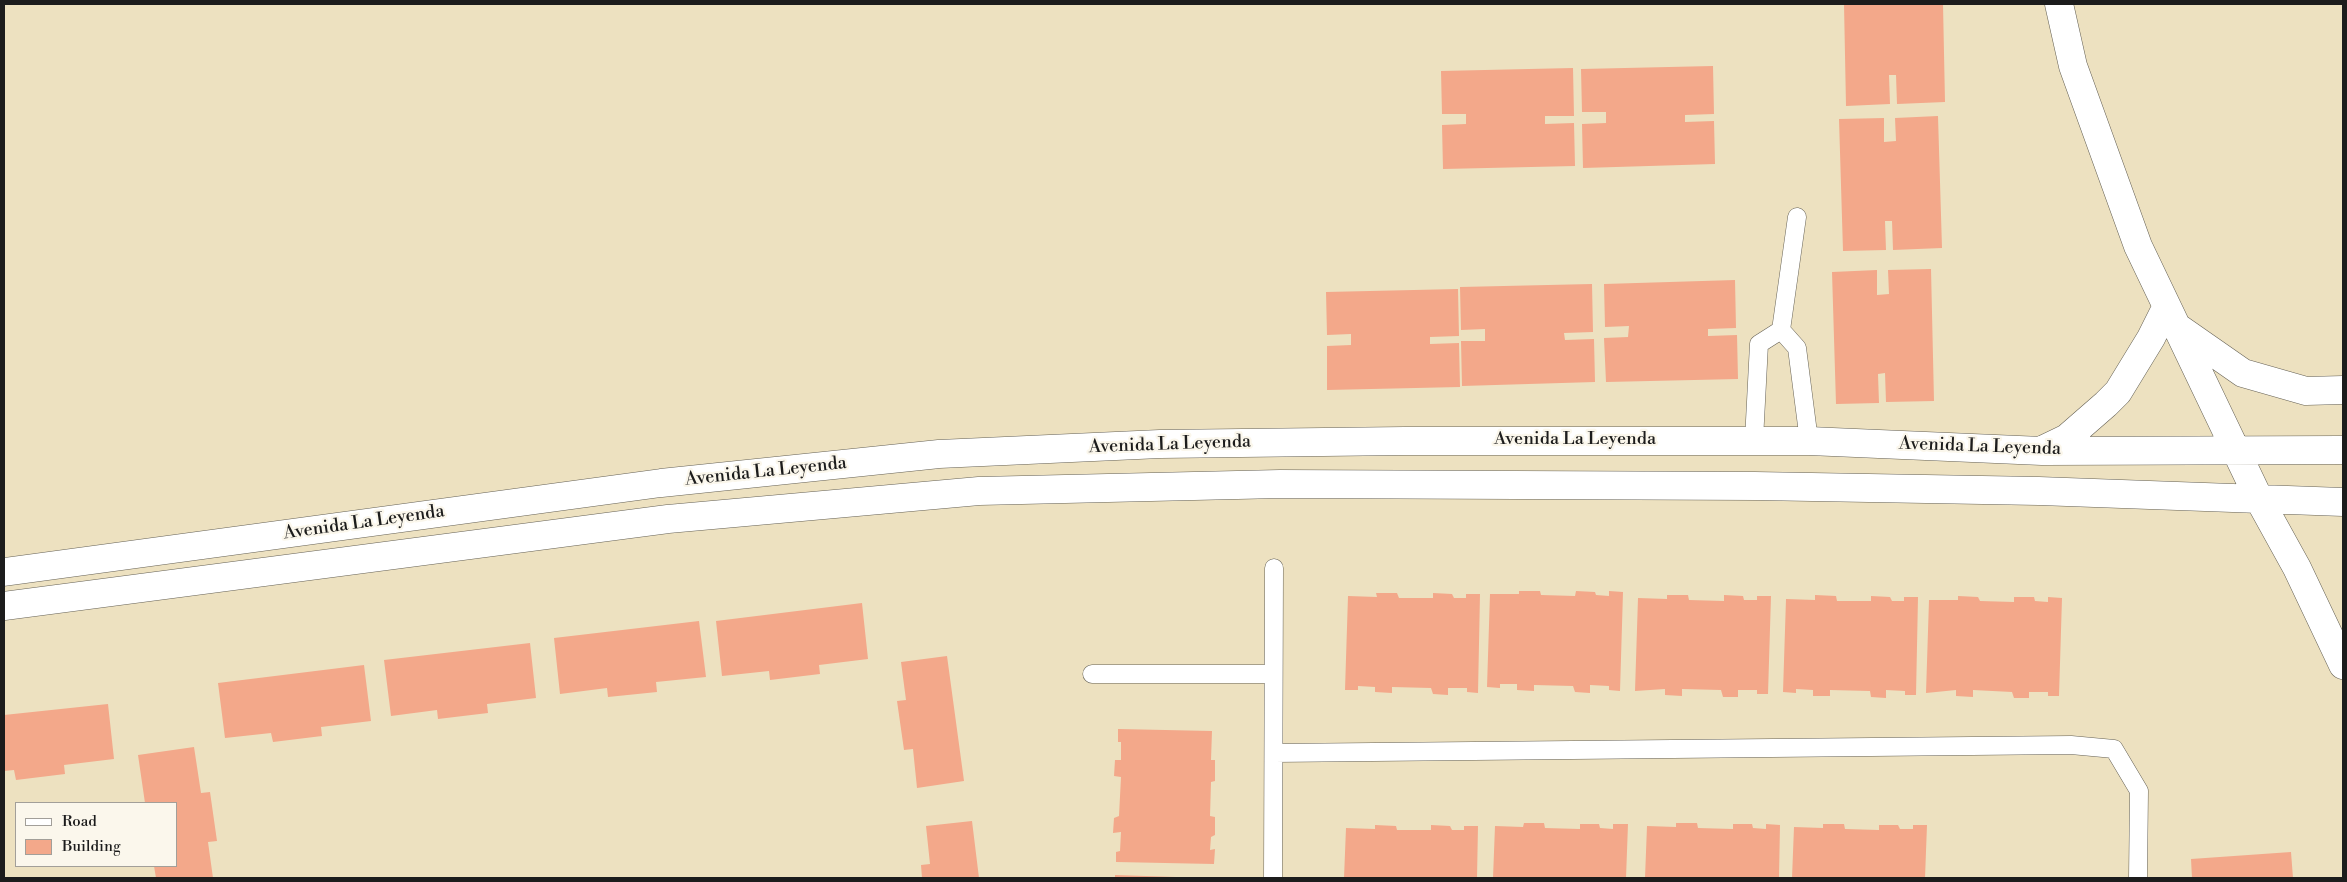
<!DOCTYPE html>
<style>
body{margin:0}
#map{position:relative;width:2347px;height:882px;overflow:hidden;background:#ede1c0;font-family:"Libre Bodoni",serif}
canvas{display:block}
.frame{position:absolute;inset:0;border:5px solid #1c1c1c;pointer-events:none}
.legend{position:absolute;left:15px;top:802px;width:162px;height:65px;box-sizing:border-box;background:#fbf7ec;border:1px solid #a29f99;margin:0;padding:6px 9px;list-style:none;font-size:15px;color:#1c1c1c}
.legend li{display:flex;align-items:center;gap:10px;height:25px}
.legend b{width:25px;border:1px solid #a29f99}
</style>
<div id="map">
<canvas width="2347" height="882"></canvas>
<div class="frame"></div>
<ul class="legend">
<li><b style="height:6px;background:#fff"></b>Road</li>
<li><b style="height:14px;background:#f3a88a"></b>Building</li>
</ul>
</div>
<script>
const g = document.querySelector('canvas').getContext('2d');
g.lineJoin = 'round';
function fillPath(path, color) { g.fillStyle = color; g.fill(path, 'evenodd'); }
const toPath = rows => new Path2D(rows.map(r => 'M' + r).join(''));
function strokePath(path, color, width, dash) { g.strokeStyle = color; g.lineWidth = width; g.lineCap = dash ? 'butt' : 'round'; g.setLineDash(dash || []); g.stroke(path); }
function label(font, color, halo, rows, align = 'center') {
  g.font = font + ' "Libre Bodoni",serif'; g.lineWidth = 4.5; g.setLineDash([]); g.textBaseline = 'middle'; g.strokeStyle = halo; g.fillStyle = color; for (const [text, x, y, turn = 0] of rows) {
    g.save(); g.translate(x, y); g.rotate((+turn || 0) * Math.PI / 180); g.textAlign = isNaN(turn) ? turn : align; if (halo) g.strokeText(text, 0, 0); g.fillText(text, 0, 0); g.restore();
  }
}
const building = toPath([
 [1844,4,1943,4,1945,102,1897,104,1896,75,1889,75,1890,104,1846,106],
 [1713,66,1714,114,1685,115,1685,122,1714,121,1715,164,1583,168,1582,124,1606,123,1606,112,1582,112,1581,69],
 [1573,68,1574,116,1545,116,1545,124,1574,123,1575,166,1443,169,1442,125,1466,124,1466,114,1442,114,1441,71],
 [1938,116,1942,248,1893,250,1892,221,1885,221,1886,250,1843,251,1839,119,1884,118,1884,142,1896,141,1895,118],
 [1931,269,1934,401,1886,402,1885,373,1878,374,1879,403,1836,404,1832,272,1877,270,1877,295,1889,294,1888,270],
 [1735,280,1736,328,1708,329,1708,336,1737,335,1738,379,1606,382,1604,338,1628,337,1629,326,1605,327,1604,284],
 [1592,284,1593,332,1564,333,1565,340,1594,339,1595,382,1462,386,1461,341,1485,341,1485,329,1461,330,1460,287],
 [1458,289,1459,336,1430,337,1430,344,1459,343,1460,387,1327,390,1327,346,1351,345,1351,334,1327,335,1326,292],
 [1519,591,1540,591,1541,595,1575,596,1576,591,1595,592,1596,595,1609,596,1609,591,1623,592,1620,691,1609,690,1609,686,1590,685,1590,693,1575,692,1573,686,1534,685,1534,691,1517,690,1517,684,1500,684,1500,688,1487,687,1490,594,1519,594],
 [1376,593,1397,593,1399,598,1433,598,1433,593,1452,594,1454,598,1466,598,1466,594,1480,594,1478,693,1467,692,1467,688,1448,688,1448,695,1433,694,1431,688,1392,687,1392,693,1375,692,1375,687,1358,686,1358,690,1345,690,1348,596,1377,597],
 [1667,595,1688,595,1689,600,1724,601,1724,595,1743,596,1744,600,1757,600,1757,596,1771,596,1768,694,1757,694,1757,690,1738,690,1738,697,1723,697,1721,690,1682,689,1682,696,1665,695,1665,689,1635,691,1638,598,1667,599],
 [1815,595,1836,596,1837,601,1871,601,1871,596,1890,597,1892,601,1904,601,1904,597,1918,597,1916,695,1905,695,1905,691,1886,690,1886,698,1871,697,1870,691,1830,690,1830,696,1813,696,1813,690,1796,689,1796,693,1783,692,1786,599,1815,600],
 [1958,596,1978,597,1980,601,2014,602,2014,597,2034,597,2035,601,2048,602,2048,597,2062,598,2059,696,2048,696,2048,692,2029,692,2029,698,2014,698,2012,692,1973,690,1973,697,1956,696,1956,690,1926,693,1929,600,1958,600],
 [862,603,868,659,819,665,820,674,770,680,769,671,722,676,716,621],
 [699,621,706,677,656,682,657,692,608,697,607,688,560,694,554,638],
 [530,643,536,698,487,704,488,713,438,719,437,710,391,716,384,660],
 [947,656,964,781,917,788,913,749,904,750,897,701,906,700,901,662],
 [364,665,371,721,321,727,322,736,273,742,271,733,225,738,218,683],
 [108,704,114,759,64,765,65,774,16,780,14,770,4,771,4,715],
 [1118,729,1212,731,1211,760,1215,760,1215,781,1211,782,1210,816,1215,817,1215,835,1211,837,1210,850,1215,849,1214,864,1116,862,1116,852,1120,851,1121,832,1113,833,1114,818,1119,816,1121,777,1114,776,1115,760,1121,760,1121,742,1118,742],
 [194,747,201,793,210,792,217,841,208,842,213,878,156,878,154,866,176,866,176,803,145,803,138,755],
 [972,821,979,878,922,878,921,865,930,864,926,826],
 [1524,823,1544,823,1545,828,1580,829,1580,824,1599,824,1600,828,1613,829,1613,824,1628,824,1626,878,1493,878,1495,826,1523,827],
 [1676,823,1697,823,1698,828,1733,829,1733,824,1752,824,1753,828,1766,829,1766,824,1780,825,1779,878,1645,878,1647,826,1676,827],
 [1823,824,1844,824,1845,829,1879,830,1879,825,1898,825,1900,829,1913,829,1913,825,1927,825,1925,878,1792,878,1794,827,1823,828],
 [1375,825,1396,826,1397,830,1431,830,1431,825,1450,826,1452,830,1464,830,1464,826,1478,826,1477,878,1344,878,1346,828,1375,829],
 [2291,852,2293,878,2192,878,2191,859],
 [1115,875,1176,877,1176,878,1115,878]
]);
const service = toPath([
 [1781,330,1797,217],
 [1754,440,1759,344,1781,330,1797,348,1809,441],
 [1092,674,1272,674],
 [1274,753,2071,745,2114,749,2139,791,2138,878],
 [1273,878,1274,568]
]);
const minor = toPath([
 [2059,4,2073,66,2138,246,2260,501,2297,568,2343,665],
 [2177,327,2243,373,2306,391,2343,390],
 [2042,450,2067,438,2106,404,2118,392,2151,338,2166,308],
 [4,572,661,483,939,454,1160,444,1405,441,1809,441,2042,451,2343,450],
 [4,606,668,519,979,491,1280,484,1755,486,2039,491,2343,502]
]);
const streetNames = [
 ["Avenida La Leyenda",1575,440],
 ["Avenida La Leyenda",1170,445,-2],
 ["Avenida La Leyenda",1980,447,2],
 ["Avenida La Leyenda",766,472,-6],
 ["Avenida La Leyenda",364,523,-8]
];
fillPath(building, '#f3a88a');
strokePath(service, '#656155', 19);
strokePath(minor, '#656155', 29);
strokePath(service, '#fff', 18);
strokePath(minor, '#fff', 28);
label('18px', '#1c1c1c', '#fbf7ec', streetNames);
</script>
